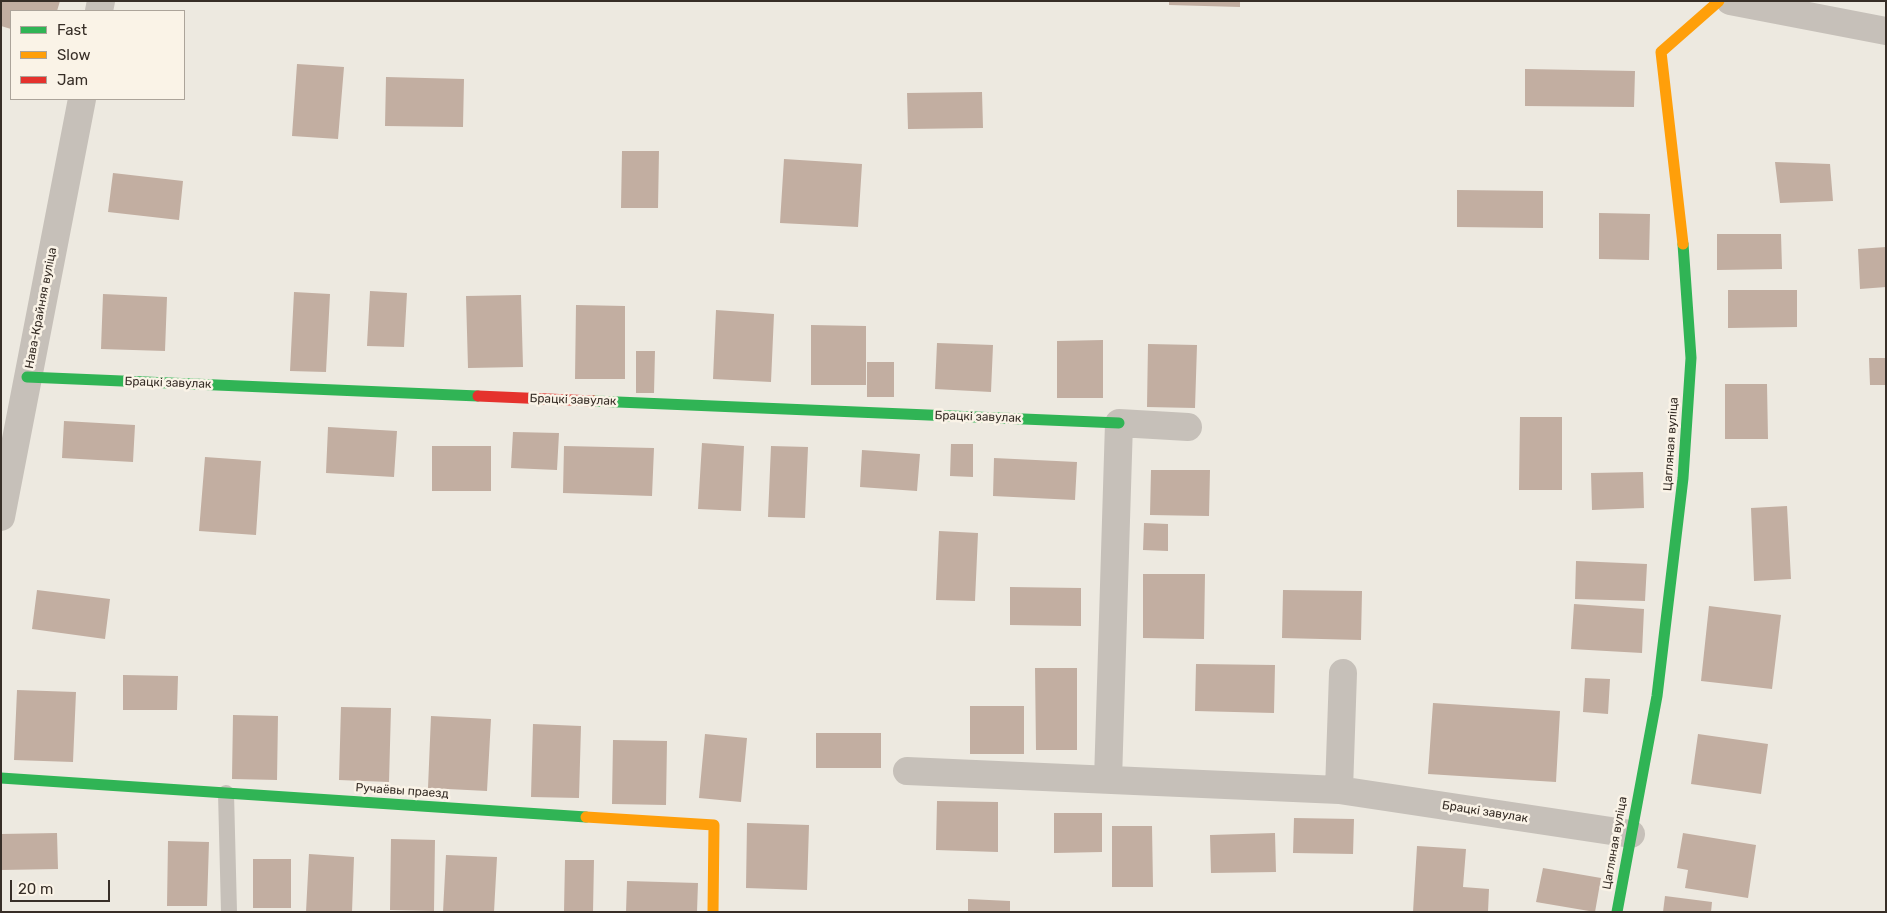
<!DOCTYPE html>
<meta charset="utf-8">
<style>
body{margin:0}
#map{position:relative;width:1887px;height:913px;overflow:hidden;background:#ede9e0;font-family:Rubik,sans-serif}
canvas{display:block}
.frame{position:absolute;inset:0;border:2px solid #372e27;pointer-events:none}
.legend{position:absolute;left:10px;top:10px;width:175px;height:90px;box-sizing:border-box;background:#faf3e7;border:1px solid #aca49a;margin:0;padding:6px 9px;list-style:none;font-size:15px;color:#372e27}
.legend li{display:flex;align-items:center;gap:10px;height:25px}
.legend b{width:25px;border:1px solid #aca49a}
.scale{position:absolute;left:10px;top:880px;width:100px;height:22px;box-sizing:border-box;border:2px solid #372e27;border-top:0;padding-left:6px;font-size:15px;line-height:18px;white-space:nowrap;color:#372e27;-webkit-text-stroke:4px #faf3e7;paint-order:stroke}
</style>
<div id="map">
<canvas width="1887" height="913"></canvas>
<div class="frame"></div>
<ul class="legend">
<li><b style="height:6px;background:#30b455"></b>Fast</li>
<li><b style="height:6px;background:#ff9f0a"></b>Slow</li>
<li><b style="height:6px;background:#e5322d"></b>Jam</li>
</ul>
<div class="scale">20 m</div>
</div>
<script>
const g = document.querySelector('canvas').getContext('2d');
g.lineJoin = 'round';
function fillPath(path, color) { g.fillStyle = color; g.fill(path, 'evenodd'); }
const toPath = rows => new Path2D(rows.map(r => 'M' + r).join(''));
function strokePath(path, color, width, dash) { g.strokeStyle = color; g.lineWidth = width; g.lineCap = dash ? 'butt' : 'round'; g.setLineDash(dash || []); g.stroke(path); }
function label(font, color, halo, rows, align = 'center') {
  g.font = font + ' Rubik,sans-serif'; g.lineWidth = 5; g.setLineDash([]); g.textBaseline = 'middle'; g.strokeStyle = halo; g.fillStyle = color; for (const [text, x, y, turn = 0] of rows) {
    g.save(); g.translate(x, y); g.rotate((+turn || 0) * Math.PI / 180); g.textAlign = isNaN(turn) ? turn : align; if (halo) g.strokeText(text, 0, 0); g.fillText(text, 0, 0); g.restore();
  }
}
const building = toPath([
 [1,1,60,1,57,11,11,11,11,29,1,26],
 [1169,1,1240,1,1240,7,1169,5],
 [297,64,344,67,338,139,292,136],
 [1525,69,1635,71,1634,107,1525,106],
 [386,77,464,79,463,127,385,126],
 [982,92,983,128,908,129,907,93],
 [622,151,659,151,658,208,621,208],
 [784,159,862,164,858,227,780,223],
 [1775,162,1830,164,1833,201,1780,203],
 [113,173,183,181,179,220,108,212],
 [1457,190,1543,191,1543,228,1457,227],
 [1599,213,1650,214,1649,260,1599,259],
 [1717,234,1781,234,1782,269,1717,270],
 [1886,247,1886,287,1860,289,1858,249],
 [1728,290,1797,290,1797,327,1728,328],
 [370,291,407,293,404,347,367,346],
 [294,292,330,294,326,372,290,371],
 [103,294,167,297,165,351,101,349],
 [521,295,523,367,468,368,466,296],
 [576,305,625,306,625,379,575,379],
 [716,310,774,314,771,382,713,379],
 [811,325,866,326,866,385,811,385],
 [1103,340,1103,398,1057,398,1057,341],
 [937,343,993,345,991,392,935,389],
 [1148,344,1197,345,1195,408,1147,407],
 [636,351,655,351,654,393,636,393],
 [1869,358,1886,358,1886,385,1870,385],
 [867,362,894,362,894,397,867,397],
 [1725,384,1767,384,1768,439,1725,439],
 [1520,417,1562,417,1562,490,1519,490],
 [64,421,135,425,133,462,62,458],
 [328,427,397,431,394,477,326,473],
 [513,432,559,433,557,470,511,468],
 [702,443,744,446,741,511,698,509],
 [951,444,973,444,973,477,950,476],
 [432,446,491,446,491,491,432,491],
 [564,446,654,448,652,496,563,493],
 [771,446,808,447,805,518,768,517],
 [862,450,920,454,917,491,860,487],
 [205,457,261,461,256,535,199,531],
 [994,458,1077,462,1075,500,993,496],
 [1151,470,1210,470,1209,516,1150,515],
 [1643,472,1644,508,1592,510,1591,473],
 [1787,506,1791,579,1754,581,1751,508],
 [1144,523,1168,524,1168,551,1143,550],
 [939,531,978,533,975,601,936,600],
 [1576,561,1647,564,1645,601,1575,599],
 [1143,574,1205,574,1204,639,1143,638],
 [1010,587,1081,588,1081,626,1010,625],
 [37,590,110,599,105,639,32,629],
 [1283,590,1362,591,1361,640,1282,638],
 [1574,604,1644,609,1642,653,1571,649],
 [1709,606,1781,615,1772,689,1701,681],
 [1196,664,1275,665,1274,713,1195,711],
 [1035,668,1077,668,1077,750,1036,750],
 [123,675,178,676,177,710,123,710],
 [1585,678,1610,679,1608,714,1583,712],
 [17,690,76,692,73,762,14,760],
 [1433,703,1560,711,1556,782,1428,774],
 [970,706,1024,706,1024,754,970,754],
 [341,707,391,708,389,782,339,780],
 [233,715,278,716,277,780,232,779],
 [431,716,491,719,487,791,428,788],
 [533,724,581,726,579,798,531,797],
 [816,733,881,733,881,768,816,768],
 [705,734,747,738,741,802,699,798],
 [1698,734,1768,744,1761,794,1691,784],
 [613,740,667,741,666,805,612,804],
 [937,801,998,802,998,852,936,850],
 [1054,813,1102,813,1102,852,1054,853],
 [1294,818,1354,819,1353,854,1293,853],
 [747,823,809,825,807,890,746,888],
 [1112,826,1152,826,1153,887,1112,887],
 [57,833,58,869,1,870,1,834],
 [1275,833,1276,872,1211,873,1210,835],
 [1683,833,1756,845,1748,898,1685,888,1688,870,1677,868],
 [391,839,435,840,434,911,390,910],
 [168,841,209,842,207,906,167,906],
 [1417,846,1466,849,1463,887,1489,889,1488,912,1413,912],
 [309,854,354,857,352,912,306,912],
 [446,855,497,857,494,912,443,912],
 [253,859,291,859,291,908,253,908],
 [565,860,594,860,593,912,564,912],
 [1543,868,1601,878,1595,912,1536,902],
 [627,881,698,883,697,912,626,912],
 [1665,896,1712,902,1711,912,1663,912],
 [968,899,1010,901,1010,912,968,912]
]);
const lane = toPath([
 [226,793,229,912]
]);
const street = toPath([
 [1730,1,1886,31],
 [99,11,101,1],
 [1,517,82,99],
 [907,771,1339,790,1631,834],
 [1108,780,1119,423,1188,427],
 [1339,790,1343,673]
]);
const fast = toPath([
 [27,377,478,396],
 [594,401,1119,423],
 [1,778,586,817],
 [1617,912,1657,696,1683,478,1691,358,1683,244]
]);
const slow = toPath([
 [1683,244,1661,52,1719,1],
 [586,817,714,825,713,912]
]);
const jam = toPath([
 [478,396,594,401]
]);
const streetNames = [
 ["Нава-Крайняя вуліца",41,308,-79],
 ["Брацкі завулак",168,383,2],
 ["Брацкі завулак",573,400,2],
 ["Брацкі завулак",978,417,2],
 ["Цагляная вуліца",1671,444,-86],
 ["Ручаёвы праезд",402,791,4],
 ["Брацкі завулак",1485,812,9],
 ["Цагляная вуліца",1615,843,-80]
];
fillPath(building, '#c2aea1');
strokePath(lane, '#c6c0b9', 16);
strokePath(street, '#c6c0b9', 28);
strokePath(fast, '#30b455', 11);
strokePath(slow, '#ff9f0a', 11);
strokePath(jam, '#e5322d', 11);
label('12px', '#372e27', '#faf3e7', streetNames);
</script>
